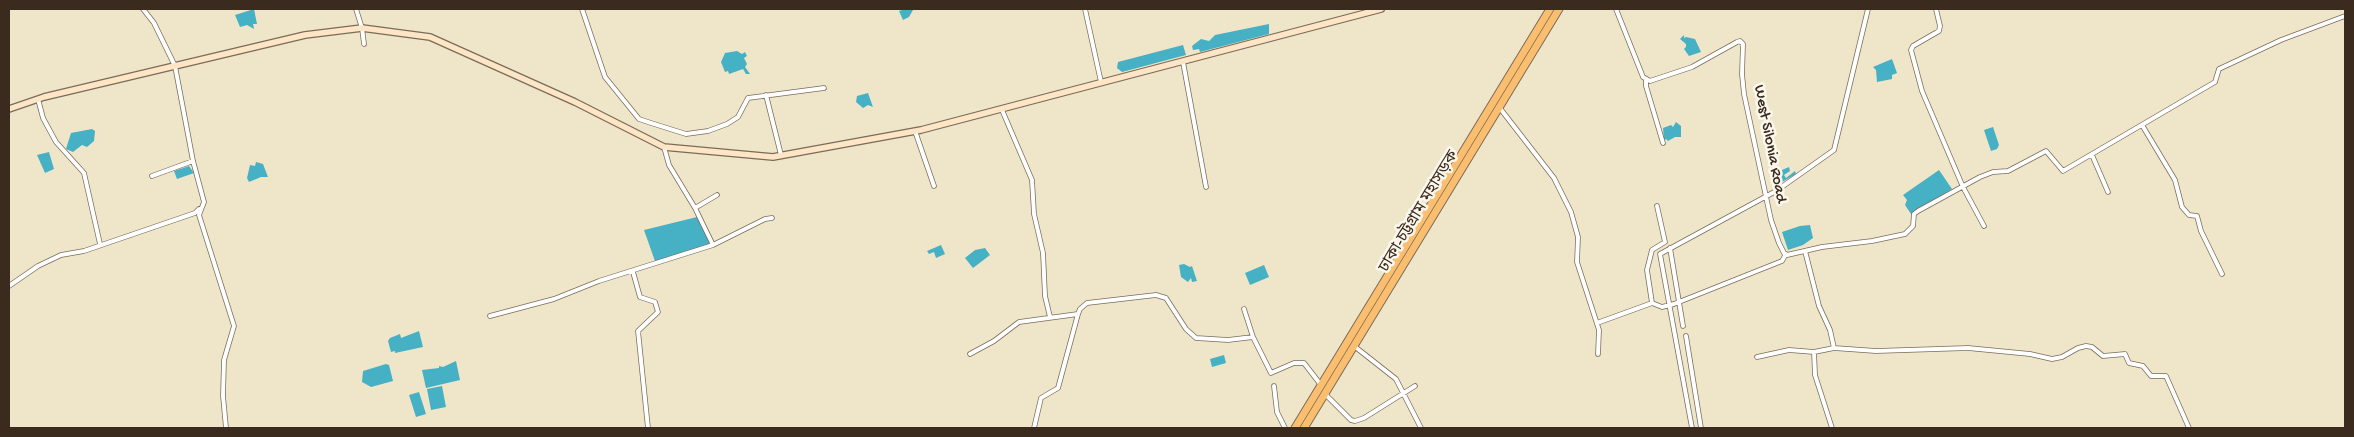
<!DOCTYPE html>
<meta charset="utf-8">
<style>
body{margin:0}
#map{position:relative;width:2354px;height:437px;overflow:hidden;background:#efe6c9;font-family:"Gochi Hand",sans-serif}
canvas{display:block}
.frame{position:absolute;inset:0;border:10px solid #3b2a1e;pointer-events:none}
</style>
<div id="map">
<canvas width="2354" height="437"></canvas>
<div class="frame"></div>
</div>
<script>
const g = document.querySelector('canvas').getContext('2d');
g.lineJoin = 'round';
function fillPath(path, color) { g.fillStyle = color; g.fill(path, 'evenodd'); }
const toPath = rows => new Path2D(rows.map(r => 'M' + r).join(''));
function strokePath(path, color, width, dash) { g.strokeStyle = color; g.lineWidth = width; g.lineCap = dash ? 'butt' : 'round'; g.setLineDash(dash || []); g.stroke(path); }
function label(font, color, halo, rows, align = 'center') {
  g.font = font + ' "Gochi Hand","Noto Sans Bengali",sans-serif'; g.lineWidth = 5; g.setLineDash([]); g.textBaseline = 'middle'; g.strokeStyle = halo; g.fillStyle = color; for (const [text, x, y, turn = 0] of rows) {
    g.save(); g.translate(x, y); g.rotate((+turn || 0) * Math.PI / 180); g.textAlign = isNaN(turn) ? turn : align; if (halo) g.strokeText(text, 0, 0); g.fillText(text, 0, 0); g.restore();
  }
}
const water = toPath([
 [254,9,257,24,253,24,254,29,247,25,240,27,235,15],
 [905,9,913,10,909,17,903,20,899,11],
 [1269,24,1269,34,1200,52,1199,49,1193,50,1192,46,1201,39,1209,41,1215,35],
 [1684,35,1684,38,1686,37,1695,39,1701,52,1689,56,1684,49,1686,47,1686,44,1680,39],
 [1183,45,1186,55,1122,72,1117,68,1118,62],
 [737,51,742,54,745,52,747,56,744,58,747,64,745,67,750,74,746,74,743,69,729,74,728,71,725,72,721,62,725,53],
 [1892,59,1897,73,1892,75,1892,79,1877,82,1876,70,1873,67],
 [868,93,873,107,868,105,863,108,856,102,857,96],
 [1676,122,1681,126,1681,137,1675,137,1668,141,1666,139,1664,140,1663,128,1671,125,1673,127],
 [1993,127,1999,145,1997,149,1991,151,1984,130],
 [92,129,95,131,94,141,87,147,82,145,73,152,66,149,71,133],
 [49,152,54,169,45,173,37,155],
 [256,162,263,164,268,177,261,177,249,182,247,178,250,165,255,166],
 [189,166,194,173,177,179,174,171],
 [1789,167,1790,171,1784,175,1786,178,1795,171,1796,174,1775,186,1773,179,1775,173],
 [1939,170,1952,189,1911,214,1905,205,1907,200,1903,195],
 [697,217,712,243,656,264,644,230],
 [1810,225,1813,238,1803,245,1788,250,1782,232,1800,226],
 [941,245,945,254,936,258,934,252,929,254,927,251],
 [985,248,990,255,973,268,965,258,975,250],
 [1184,264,1190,267,1192,266,1197,281,1192,282,1191,278,1188,282,1181,277,1179,265],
 [1264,265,1269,277,1250,285,1245,273],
 [419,331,423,347,395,353,395,351,391,352,388,341,390,338,400,334,401,338],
 [1224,355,1226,363,1212,367,1210,359],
 [456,361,460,380,426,388,422,370,439,368,439,366,443,367],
 [386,364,389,365,393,381,371,387,362,382,363,371],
 [442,386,446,407,431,410,427,389],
 [419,392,426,414,416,417,409,395]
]);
const street = toPath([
 [143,9,154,23,175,66,193,161,204,202,199,215,234,326,224,360,223,396,226,428],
 [356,9,362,28,364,44],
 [582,9,605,77,639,119,651,123,686,134,708,131,727,124,738,117,748,98,824,88],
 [1085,9,1101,82],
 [1616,9,1643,77,1650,81,1692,67,1737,42,1740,41,1743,44,1742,74,1744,94,1771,220,1779,243,1784,253,1787,255,1822,247,1872,241,1905,234,1913,226,1914,214,1918,211,1980,177,1993,172,2008,171,2046,151,2063,171,2215,82,2219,69,2281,40,2345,16],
 [1936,9,1940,26,1939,31,1913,46,1911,50,1922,91,1963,187,1984,226],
 [1183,62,1206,187],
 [1646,80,1646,86,1663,143],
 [766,95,781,155],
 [38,99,43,118,56,142,84,173,100,244],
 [1499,107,1554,178,1571,212,1578,237,1577,262,1599,330,1598,354],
 [1002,110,1032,180,1034,214,1043,253,1045,296,1050,317],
 [2142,125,2175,180,2182,207,2189,215,2197,216,2201,231,2222,274],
 [915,131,934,186],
 [664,147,669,165,695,208],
 [2092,155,2108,192],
 [152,176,193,161],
 [713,245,695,208,717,195],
 [1670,248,1683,326],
 [1805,251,1819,306,1830,330,1834,348],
 [633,272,640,297,655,302,658,312,638,331,648,428],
 [9,286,38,266,61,255,84,251,195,213,199,209],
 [1652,303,1647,270,1652,250,1665,242,1657,206],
 [1244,309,1253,337],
 [490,316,554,299,599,281,713,245,765,219,772,218],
 [1597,323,1652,303,1662,307,1674,304,1782,261,1786,254],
 [1686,336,1701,428],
 [1354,346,1396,379,1421,428],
 [1814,352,1815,375,1832,428],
 [970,354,994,341,1019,322,1078,314],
 [1757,357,1789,350,1814,352,1834,348,1876,351,1968,348,2030,354,2052,359,2062,357,2078,348,2086,346,2092,347,2103,356,2125,354,2129,363,2143,366,2151,376,2166,376,2189,428],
 [1274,386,1277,412,1285,428],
 [1325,394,1351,420,1355,421,1364,418,1415,386],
 [1034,428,1041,398,1058,388,1078,314,1080,309,1087,303,1156,295,1166,298,1186,329,1196,338,1228,340,1253,337,1271,373,1294,363,1304,363,1321,385],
 [1692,428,1660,254,1776,191,1834,150,1868,9]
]);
const secondary = toPath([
 [9,109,44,97,305,35,362,28,430,37,575,102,664,147,773,157,921,130,1381,9]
]);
const highway = toPath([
 [1295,428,1550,9],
 [1304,428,1559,9]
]);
const streetNames = [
 ["West Silonia Road",1769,144,79],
 ["ঢাকা-চট্টগ্রাম মহাসড়ক",1420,212,-59]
];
fillPath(water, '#46b0c5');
strokePath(street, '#7a6c5a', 5.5);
strokePath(secondary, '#7a6c5a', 8);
strokePath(highway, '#7a6c5a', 9);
strokePath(street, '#fff', 4);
strokePath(secondary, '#fde5c5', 5.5);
strokePath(highway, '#fbbe6e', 7);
label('16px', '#3b2a1e', '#fbf7ec', streetNames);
</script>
